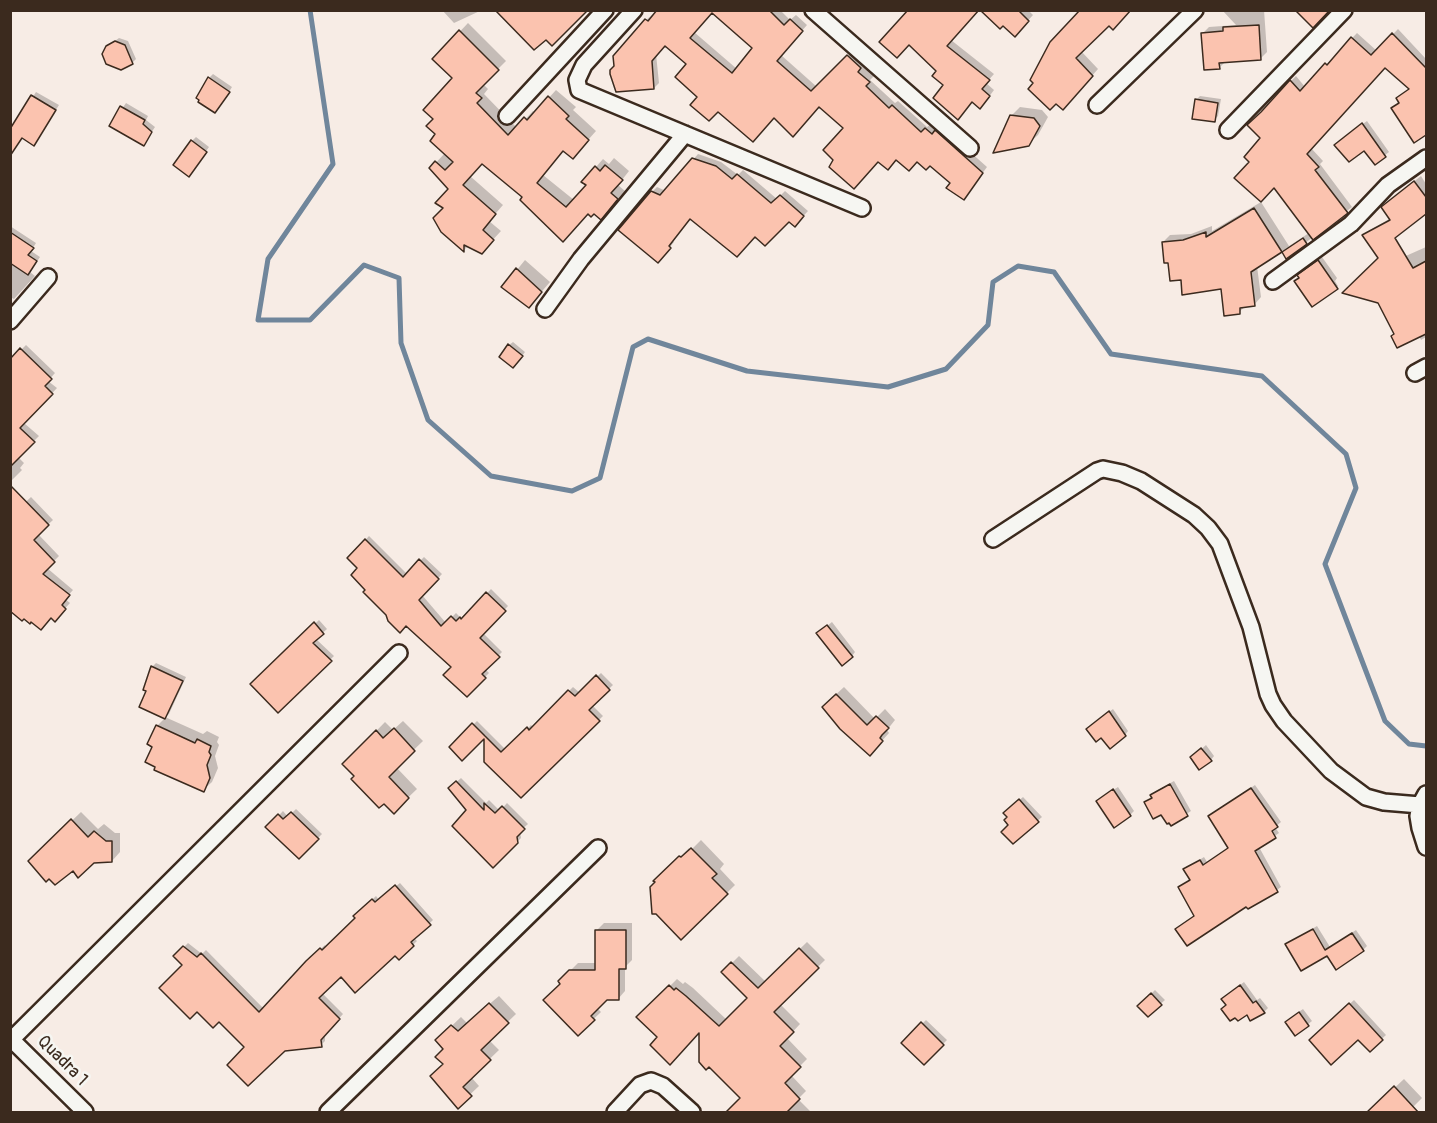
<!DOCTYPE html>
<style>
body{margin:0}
#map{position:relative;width:1437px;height:1123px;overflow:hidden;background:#f7ece5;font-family:Pangolin,sans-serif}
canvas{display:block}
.frame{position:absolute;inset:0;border:12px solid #3b2a1e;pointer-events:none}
</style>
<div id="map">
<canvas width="1437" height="1123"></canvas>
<div class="frame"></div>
</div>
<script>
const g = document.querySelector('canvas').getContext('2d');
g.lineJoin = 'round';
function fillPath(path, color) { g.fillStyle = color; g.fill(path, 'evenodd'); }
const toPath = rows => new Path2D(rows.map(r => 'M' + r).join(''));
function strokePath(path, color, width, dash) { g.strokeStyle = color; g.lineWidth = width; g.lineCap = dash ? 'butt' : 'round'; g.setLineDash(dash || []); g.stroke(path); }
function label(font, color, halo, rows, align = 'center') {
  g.font = font + ' Pangolin,sans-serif'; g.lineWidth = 5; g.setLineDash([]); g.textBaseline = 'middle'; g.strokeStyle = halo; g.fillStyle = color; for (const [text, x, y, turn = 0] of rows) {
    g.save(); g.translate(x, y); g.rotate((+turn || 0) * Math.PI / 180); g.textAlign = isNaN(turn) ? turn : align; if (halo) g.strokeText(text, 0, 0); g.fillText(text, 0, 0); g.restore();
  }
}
const shadow = toPath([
 [442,10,482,10,454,23],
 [659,10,780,10,790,20,796,15,807,25,781,55,817,87,853,51,865,62,862,66,874,76,870,80,895,103,898,101,927,127,931,124,938,129,941,126,987,167,964,198,952,182,930,164,897,158,835,159,845,127,820,105,775,116,699,97,688,64,666,44,656,54,659,83,654,88,615,67,614,56,646,20,652,15,654,17],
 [712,11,754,48,737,69,694,32],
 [903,10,978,10,951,40,994,74,986,83,994,90,985,102,945,85,907,14],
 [982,10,1028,10,1033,15,1015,35],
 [1222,10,1264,10,1267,52,1261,58,1226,61,1219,68,1203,33,1209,27,1236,25],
 [468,23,506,61,483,84,488,89,484,94,517,128,533,111,535,113,556,90,576,107,573,110,596,131,580,149,564,149,543,175,574,200,588,185,596,167,603,159,609,164,614,158,629,171,618,185,625,191,608,210,588,212,524,197,483,162,470,176,503,205,489,221,501,231,489,244,468,246,464,250,445,207,450,189,431,168,445,153,437,134,435,119,454,78,434,59],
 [1109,24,1081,51,1098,69,1069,102,1030,89],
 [1398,29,1426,59,1426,133,1418,139,1393,109,1410,88,1385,66,1311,148,1323,161,1320,164,1352,207,1287,257,1282,250,1257,266,1261,297,1254,305,1246,306,1239,312,1222,287,1183,278,1170,262,1163,242,1170,235,1191,234,1212,226,1212,231,1261,202,1289,246,1309,233,1274,186,1251,162,1291,81,1296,76,1305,87,1357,33,1377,51],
 [119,38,128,41,136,59,132,63,108,46],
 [213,74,232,87,219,108,209,78],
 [36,92,59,105,34,144,10,132],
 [1200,96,1221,99,1218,116,1214,120,1196,100],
 [126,103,148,116,146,120,155,127,143,145,111,125],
 [1020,107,1042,110,1048,117,1038,135,1028,144,1011,116],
 [1367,121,1389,152,1375,163,1365,149,1339,141],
 [196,137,209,147,192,171,192,141],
 [698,154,721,162,738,175,743,170,777,199,785,191,808,211,795,225,789,220,755,235,691,217,672,240,674,242,663,256,652,192,657,187,666,191],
 [1421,176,1426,184,1426,212,1375,251,1364,235,1370,230,1391,218,1389,201],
 [10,226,36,243,31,251,40,257,30,272,35,276,14,299,10,297],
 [1426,247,1426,337,1421,340,1419,336,1395,334,1363,275],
 [1322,257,1337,278,1335,281,1338,286,1334,290,1300,277,1303,272],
 [525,260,550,282,537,297,503,287],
 [513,342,525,352,517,363,509,345],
 [26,345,55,373,48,381,57,388,24,423,39,436,18,457,24,463,20,468,22,470,10,482,10,361],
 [31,497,53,520,38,534,59,556,47,568,73,590,65,599,70,603,59,615,10,517],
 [369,536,407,574,424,557,442,574,422,595,446,623,456,613,461,618,464,615,466,616,491,589,508,606,483,633,502,652,485,669,489,673,467,695,453,667,406,624,387,614,367,589,360,568,349,558],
 [319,620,327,629,316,639,334,656,278,711,252,684],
 [832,622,855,652,852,656,822,630],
 [156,663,186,677,169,714,165,717,203,734,207,731,219,737,217,742,219,745,215,756,218,768,212,782,203,790,156,769,157,766,147,761,154,746,149,744,157,726,165,718,141,706,148,691,145,689,152,667],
 [601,673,613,685,592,705,603,716,521,796,486,761,486,735,462,759,451,747,477,721,506,750,531,725,533,727,573,687,580,693],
 [844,687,875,719,885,709,895,720,887,730,889,733,870,754,831,699],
 [1113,709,1128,731,1125,735,1102,735,1091,725],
 [403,721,423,741,396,767,417,789,394,811,344,764,385,722,393,730],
 [1206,745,1214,756,1211,760,1196,754],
 [461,778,486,803,489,800,500,811,507,803,528,824,520,831,521,838,493,866,468,810,450,788],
 [1174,781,1191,811,1171,824,1162,813,1145,803,1153,797,1152,795,1156,791],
 [1255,785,1281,822,1275,827,1279,833,1259,847,1281,887,1277,890,1195,916,1180,887,1191,879,1185,869,1204,857,1207,862,1229,848,1214,813],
 [1118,787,1134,811,1130,815,1101,798],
 [1023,797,1042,817,1013,842,1009,817,1005,813],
 [296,809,322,834,299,857,268,827,283,811,288,817],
 [81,812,98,829,104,824,115,833,120,833,120,852,112,861,94,861,49,877,30,861],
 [701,840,724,864,720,869,735,885,681,938,656,881,689,848,691,850],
 [400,883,433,920,414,938,417,941,399,958,395,954,341,975,322,993,343,1014,325,1034,325,1041,321,1045,246,1047,184,965,175,956,188,943,202,954,206,950,264,1009,312,957,325,945,326,947,357,918,359,912,376,896,379,900],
 [604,923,632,923,632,960,625,967,625,991,618,999,607,998,597,1008,601,1012,578,1034,560,981,578,963,597,963,597,930],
 [1317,926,1330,947,1356,930,1367,946,1363,950,1327,954,1287,944],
 [807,942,825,960,780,1004,800,1024,787,1038,807,1059,791,1075,806,1091,798,1099,811,1112,734,1112,742,1098,700,1030,659,1037,639,1017,677,979,683,984,685,982,693,988,727,1020,750,998,723,972,739,956,766,982],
 [1244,982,1257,1000,1260,998,1268,1008,1264,1012,1247,1013,1227,1005,1227,995],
 [1155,990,1165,1000,1148,1015,1139,1006],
 [499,996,516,1014,489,1040,499,1050,471,1077,479,1086,458,1106,445,1064,445,1049,437,1040,461,1017,467,1023],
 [1354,1000,1386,1035,1370,1050,1358,1038,1311,1040],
 [1303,1009,1312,1021,1296,1034,1290,1018],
 [926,1020,947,1040,924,1063,903,1043],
 [1404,1079,1422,1098,1408,1112,1372,1109]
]);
const stream = toPath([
 [310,10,333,164,268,259,258,320,310,320,364,265,399,278,401,343,428,420,491,476,572,491,600,478,633,347,648,339,747,371,888,387,946,369,988,325,993,282,1018,266,1054,272,1111,354,1262,376,1346,454,1356,488,1325,564,1385,721,1409,744,1426,746]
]);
const building = toPath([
 [495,10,588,10,552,46,546,40,534,50,495,10],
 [657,10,769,10,784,25,790,19,803,31,777,61,811,91,847,55,861,68,858,72,870,82,866,86,889,108,892,105,921,132,925,128,932,134,935,130,983,173,964,200,946,188,950,183,930,166,926,170,917,162,909,171,896,160,888,170,878,162,854,189,829,167,833,160,823,150,843,128,819,107,793,137,774,118,753,142,718,112,709,121,690,105,697,97,675,77,686,64,665,46,652,61,654,89,616,92,610,74,610,70,614,66,613,56,645,19,648,21,657,10],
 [712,13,752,48,732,73,690,38,712,13],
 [908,10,979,10,947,46,990,80,982,89,990,96,980,109,972,102,958,120,933,98,943,85,932,76,936,71,909,45,897,58,879,42,908,10],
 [980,10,1018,10,1029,21,1015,37,1003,26,1000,29,980,10],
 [1080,10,1131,10,1113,30,1109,26,1076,58,1093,76,1063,110,1056,104,1050,110,1028,89,1033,83,1030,80,1050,42,1080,10],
 [1295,10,1330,10,1313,28,1295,10],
 [1259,25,1261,60,1219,63,1220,69,1204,70,1201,33,1223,31,1223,27,1259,25],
 [459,30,499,70,476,93,482,98,477,103,508,135,524,117,527,120,548,96,569,116,566,119,589,140,573,159,563,151,537,183,566,207,586,185,581,182,595,166,600,171,605,165,623,180,611,193,618,199,601,220,594,214,591,217,588,214,563,242,520,200,522,197,482,164,463,185,496,214,483,230,494,240,482,254,464,245,464,252,441,232,433,218,443,208,435,203,448,189,429,168,435,161,445,170,453,162,430,141,435,134,426,126,433,119,423,110,452,78,432,59,459,30],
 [1392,33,1426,68,1426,135,1414,143,1391,108,1399,103,1396,98,1409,89,1385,68,1307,154,1319,167,1315,170,1348,213,1313,240,1274,188,1261,202,1234,178,1249,162,1244,157,1260,138,1247,125,1261,112,1290,80,1300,91,1325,63,1327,65,1351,37,1371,55,1392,33],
 [115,41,125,45,133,64,121,70,106,64,102,54,106,46,115,41],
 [208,77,230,92,215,113,198,102,199,100,196,98,208,77],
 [31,95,56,110,34,146,22,138,10,156,10,129,31,95],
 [1195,99,1218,103,1215,122,1192,119,1195,99],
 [120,106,145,120,143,124,152,132,144,146,109,126,120,106],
 [1010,115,1034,118,1040,126,1029,146,993,153,1010,115],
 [1362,123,1386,157,1375,165,1364,151,1349,162,1334,145,1362,123],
 [191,140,207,152,189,177,173,165,191,140],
 [692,158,716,166,732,179,737,174,771,203,780,195,804,216,795,227,789,222,765,246,755,237,737,257,690,219,669,246,671,248,658,263,618,230,651,191,660,195,692,158],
 [1414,181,1426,197,1426,214,1395,238,1413,268,1426,261,1426,334,1397,348,1391,336,1394,334,1378,303,1342,293,1378,258,1362,235,1390,220,1381,207,1414,181],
 [1254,208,1282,252,1303,238,1307,244,1286,259,1282,252,1251,272,1255,306,1240,308,1240,314,1224,316,1221,289,1182,295,1181,280,1170,281,1168,263,1164,263,1162,242,1183,240,1206,232,1206,237,1254,208],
 [10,232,34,248,28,255,37,261,28,275,10,263,10,232],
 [1318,260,1338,289,1312,307,1294,281,1299,278,1297,275,1318,260],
 [516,268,542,292,529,308,501,287,516,268],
 [508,344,523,356,513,368,499,357,508,344],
 [20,348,52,379,45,386,53,394,20,428,35,442,10,467,10,359,20,348],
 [10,485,49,525,34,540,55,562,43,574,70,595,62,605,66,609,55,622,51,618,41,630,31,622,30,624,24,619,22,621,10,611,10,485],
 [365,539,403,577,419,559,439,579,419,600,441,626,451,616,456,621,460,617,461,619,486,592,506,611,480,638,500,657,482,674,486,678,467,697,443,675,451,667,406,626,400,633,388,621,386,615,363,592,365,590,351,575,357,568,347,558,365,539],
 [314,622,324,634,313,643,332,661,278,713,250,684,314,622],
 [827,625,853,657,842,666,816,633,827,625],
 [151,666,183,681,165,719,139,707,146,691,143,690,151,666],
 [596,675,610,690,589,710,600,721,521,798,484,762,484,739,462,761,449,747,472,723,501,752,527,727,529,730,568,690,575,696,596,675],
 [836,694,867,725,876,716,889,728,882,735,880,738,883,741,870,756,840,729,822,707,836,694],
 [1109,711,1126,736,1110,749,1101,738,1096,742,1086,729,1109,711],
 [156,725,195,743,197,739,211,746,209,752,211,755,207,765,210,778,204,792,154,770,155,767,145,762,152,747,147,744,156,725],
 [394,728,415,751,389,777,409,798,394,814,384,804,379,808,351,779,354,776,342,764,376,730,383,738,394,728],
 [1201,748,1212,761,1199,770,1190,757,1201,748],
 [456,781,484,810,484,803,495,813,502,806,525,829,517,837,518,843,493,868,452,826,466,810,448,788,456,781],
 [1170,784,1188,816,1171,826,1169,823,1167,824,1161,815,1153,819,1144,802,1152,798,1150,795,1170,784],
 [1251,788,1278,827,1272,831,1276,838,1255,851,1278,892,1248,909,1246,907,1187,946,1175,929,1194,916,1178,887,1190,880,1183,869,1200,860,1203,865,1228,848,1208,816,1251,788],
 [1113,789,1131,816,1114,828,1096,801,1113,789],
 [1019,799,1039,822,1013,844,1001,832,1008,825,1004,820,1007,817,1003,813,1019,799],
 [291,812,319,839,299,859,265,827,278,814,283,819,291,812],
 [71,819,88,837,94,831,106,841,112,841,112,862,94,863,78,878,73,871,55,885,49,879,46,882,28,861,71,819],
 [691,848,717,874,712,878,728,894,681,940,656,914,652,914,650,887,655,882,653,881,679,856,681,857,691,848],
 [395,885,431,925,411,942,414,946,399,960,395,956,355,993,341,977,319,998,340,1019,321,1040,322,1047,285,1051,248,1086,227,1065,244,1047,219,1022,213,1028,197,1012,190,1019,159,988,182,965,173,956,183,946,197,957,201,953,259,1012,306,961,320,948,322,950,355,918,353,916,372,899,375,902,395,885],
 [1313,929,1325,950,1352,933,1364,951,1336,970,1327,956,1301,971,1285,944,1313,929],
 [595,930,626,930,626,969,619,969,619,1000,607,1000,591,1016,595,1020,578,1036,543,1000,560,984,558,981,569,970,595,970,595,930],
 [799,948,819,968,774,1012,794,1032,780,1046,801,1067,785,1083,800,1099,786,1113,725,1113,740,1098,709,1067,706,1070,699,1062,699,1033,670,1065,650,1045,657,1037,636,1017,669,985,674,990,676,988,686,996,719,1026,747,998,721,972,731,962,758,988,799,948],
 [1240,985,1253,1003,1256,1001,1265,1013,1250,1021,1247,1015,1238,1021,1235,1018,1230,1021,1221,1009,1226,1005,1221,999,1240,985],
 [1151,993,1162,1005,1148,1017,1137,1006,1151,993],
 [489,1003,509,1023,481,1050,491,1060,463,1087,472,1096,458,1109,430,1076,443,1064,435,1057,443,1049,435,1040,451,1025,458,1031,489,1003],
 [1349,1003,1383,1040,1370,1052,1358,1040,1331,1065,1309,1040,1349,1003],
 [1299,1012,1309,1026,1295,1036,1285,1022,1299,1012],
 [921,1022,944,1045,924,1065,901,1043,921,1022],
 [1394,1086,1419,1113,1366,1113,1394,1086]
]);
const street = toPath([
 [634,10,584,65,577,80,579,90,862,208],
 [813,10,970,148],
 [1097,105,1195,10],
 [507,116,605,10],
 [1228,130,1344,10],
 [1273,281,1351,224,1388,185,1426,158],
 [545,309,581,259,685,134],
 [10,321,48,277],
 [1415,373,1426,367],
 [993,539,1097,471,1103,469,1122,473,1141,481,1194,515,1208,528,1220,544,1251,627,1268,694,1273,705,1284,721,1331,771,1366,797,1384,802,1420,805],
 [1426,794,1420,805,1418,816,1420,828,1426,847],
 [10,1038,85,1112],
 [12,1039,399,653],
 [328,1112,598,848],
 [615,1112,640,1085,651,1081,663,1086,692,1112]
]);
const streetNames = [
 ["Quadra 1",62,1061,45]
];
fillPath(shadow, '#0003');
strokePath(stream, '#70869b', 5);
fillPath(building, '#fbc3af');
strokePath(building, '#3b2a1e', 1.5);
strokePath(street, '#3b2a1e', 20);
strokePath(street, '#f6f6f2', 15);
label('18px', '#3b2a1e', '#f6f6f2', streetNames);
</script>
